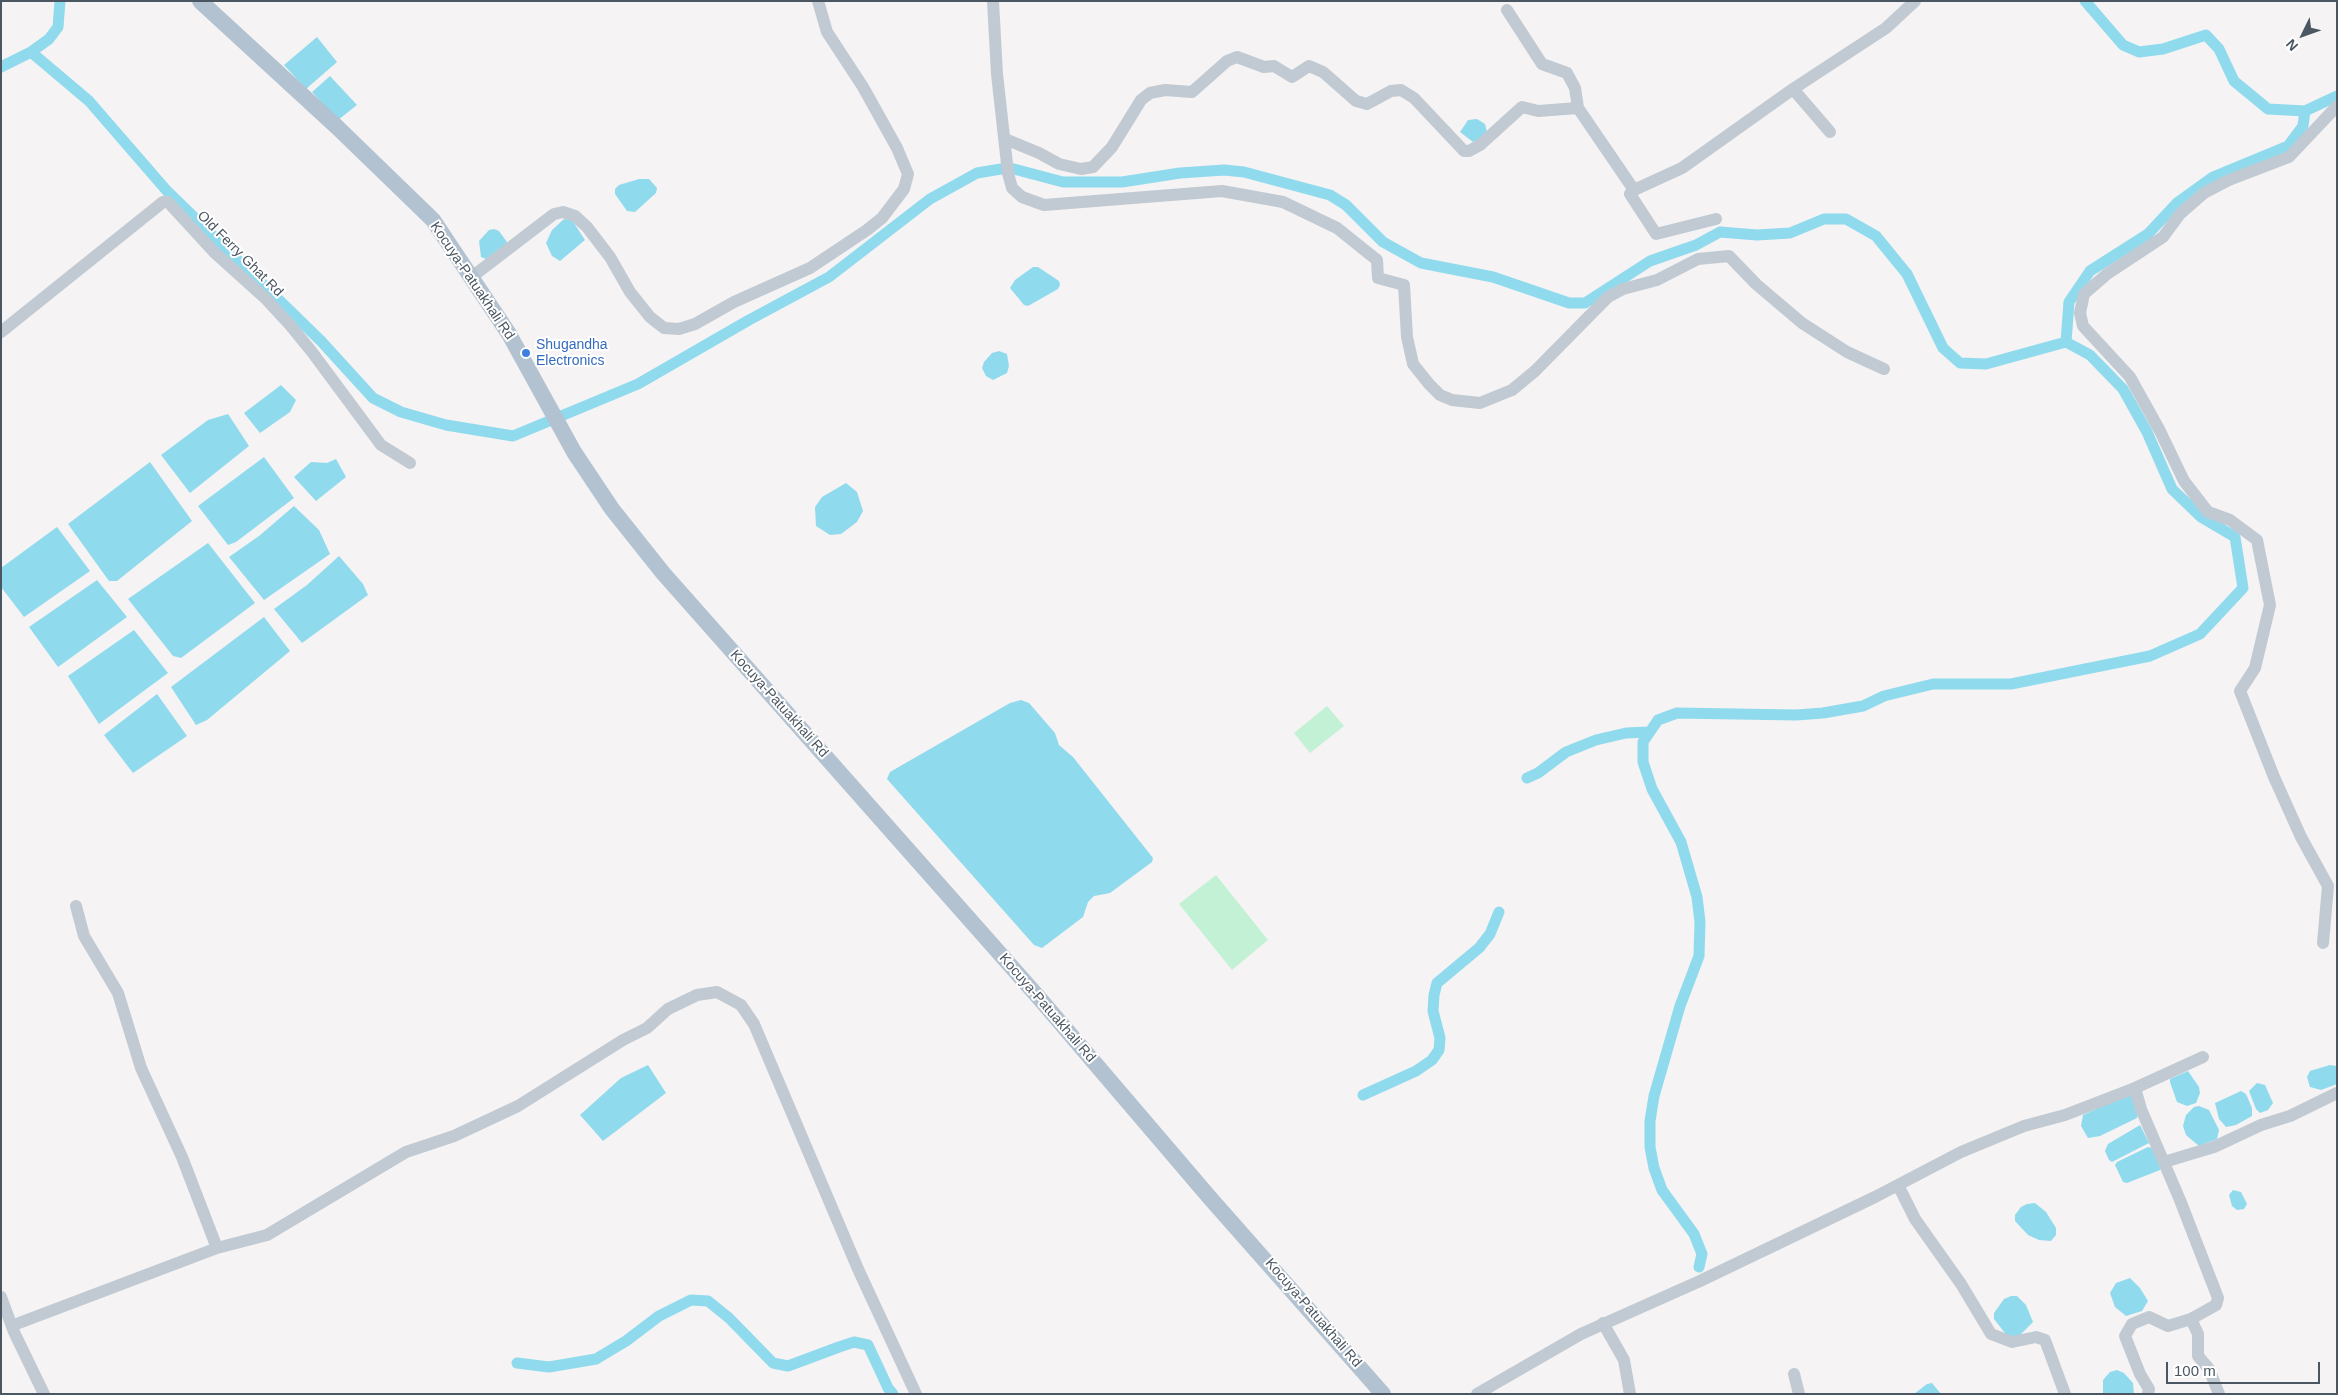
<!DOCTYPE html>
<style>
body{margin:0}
#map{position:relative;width:2338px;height:1395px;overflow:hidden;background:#f5f3f3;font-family:Helvetica,sans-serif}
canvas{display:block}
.frame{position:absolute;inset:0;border:2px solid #4a5661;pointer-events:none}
.north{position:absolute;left:2278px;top:10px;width:50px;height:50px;-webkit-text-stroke:4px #fff;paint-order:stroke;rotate:228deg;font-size:14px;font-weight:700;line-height:20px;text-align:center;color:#4a5661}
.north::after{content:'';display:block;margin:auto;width:18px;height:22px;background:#4a5661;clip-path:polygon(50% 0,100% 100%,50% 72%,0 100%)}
.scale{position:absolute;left:2166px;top:1362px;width:154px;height:22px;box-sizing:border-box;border:2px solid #4a5661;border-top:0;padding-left:6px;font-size:15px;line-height:18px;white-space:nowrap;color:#4a5661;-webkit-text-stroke:4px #fff;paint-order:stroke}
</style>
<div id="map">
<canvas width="2338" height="1395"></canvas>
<div class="frame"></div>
<div class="north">N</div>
<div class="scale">100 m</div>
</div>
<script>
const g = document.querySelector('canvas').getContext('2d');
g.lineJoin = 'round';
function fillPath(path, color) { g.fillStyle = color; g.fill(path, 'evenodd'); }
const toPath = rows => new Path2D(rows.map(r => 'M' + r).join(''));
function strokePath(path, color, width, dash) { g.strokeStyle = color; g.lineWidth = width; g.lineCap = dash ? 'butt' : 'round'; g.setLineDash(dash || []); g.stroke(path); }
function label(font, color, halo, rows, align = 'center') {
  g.font = font + ' Helvetica,sans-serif'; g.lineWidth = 4; g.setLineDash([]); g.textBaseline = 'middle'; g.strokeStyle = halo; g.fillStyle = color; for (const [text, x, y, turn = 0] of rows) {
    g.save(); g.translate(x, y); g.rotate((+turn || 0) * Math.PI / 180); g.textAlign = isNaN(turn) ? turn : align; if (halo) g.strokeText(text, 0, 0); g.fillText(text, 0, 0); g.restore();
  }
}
const green = toPath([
 [1327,706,1344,726,1310,753,1294,733],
 [1216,875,1268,940,1232,970,1179,904]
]);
const water = toPath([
 [317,37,337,62,306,89,284,65],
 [330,76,357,105,338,120,312,92],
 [1477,119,1485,124,1488,136,1473,142,1460,132,1468,120],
 [639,179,649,179,657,188,656,193,635,212,627,211,615,194,615,189,619,185],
 [564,219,572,220,585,240,560,261,552,256,546,243,552,230],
 [494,229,499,231,507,242,506,245,486,259,481,257,479,241,489,230],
 [1033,267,1038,267,1059,281,1060,285,1058,289,1028,306,1024,305,1010,288,1015,280],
 [999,351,1007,354,1009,366,1007,373,993,380,986,376,982,368,984,362,992,353],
 [281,385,296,400,290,412,260,433,244,413],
 [228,414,249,446,190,493,161,455,208,420],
 [264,457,294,498,236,542,228,545,198,506],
 [336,459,346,477,316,501,294,477,311,462,327,463],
 [150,462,192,521,117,581,109,581,68,524],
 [846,483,857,492,863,511,857,522,841,534,830,535,816,526,815,507,822,497],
 [294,506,319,530,330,554,264,600,229,557,259,536],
 [57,527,90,571,24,617,1,587,1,568],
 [208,543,255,603,181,658,173,656,128,599],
 [339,556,363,584,368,595,302,643,274,609,307,585],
 [97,580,127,617,58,667,29,627],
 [264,617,290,651,207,720,196,725,171,687],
 [134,630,168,673,99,724,68,676],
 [157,694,187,736,133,773,104,735],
 [1021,700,1029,703,1055,733,1059,745,1073,757,1153,858,1152,862,1110,893,1094,896,1088,902,1083,917,1042,948,1034,945,887,779,890,772,1010,703],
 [648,1065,666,1093,603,1141,580,1115,621,1078],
 [2330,1065,2337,1066,2337,1084,2321,1090,2310,1087,2307,1077,2310,1071],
 [2188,1071,2199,1087,2200,1093,2196,1103,2187,1106,2177,1102,2170,1082,2170,1079],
 [2257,1083,2265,1085,2273,1103,2268,1110,2260,1113,2256,1109,2249,1091],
 [2241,1091,2246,1094,2252,1108,2252,1116,2236,1125,2226,1127,2219,1119,2215,1103],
 [2129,1094,2133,1098,2138,1114,2137,1118,2100,1136,2088,1138,2081,1126,2083,1115],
 [2199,1106,2209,1110,2219,1130,2217,1139,2199,1146,2186,1135,2183,1126,2186,1115,2194,1107],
 [2140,1125,2149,1143,2112,1162,2109,1160,2105,1151,2108,1144],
 [2148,1147,2152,1148,2161,1166,2160,1170,2127,1183,2123,1182,2115,1165,2117,1162],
 [2233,1190,2241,1192,2247,1204,2244,1209,2237,1210,2232,1206,2229,1195],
 [2035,1203,2046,1212,2056,1228,2056,1235,2051,1241,2039,1240,2028,1235,2015,1221,2015,1215,2021,1207,2027,1204],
 [2130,1278,2140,1288,2148,1301,2142,1311,2126,1316,2115,1307,2110,1293,2116,1283],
 [2011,1296,2017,1296,2026,1305,2033,1322,2020,1335,2008,1337,1994,1319,1994,1313,2004,1299],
 [2117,1370,2124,1373,2133,1383,2134,1394,2103,1394,2103,1380,2110,1372],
 [1932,1383,1941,1394,1914,1394,1927,1384]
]);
const canal = toPath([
 [2085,1,2123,45,2139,52,2163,49,2206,35,2219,49,2234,81,2268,109,2305,111,2337,96],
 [31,52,49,39,58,27,60,1],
 [1,67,31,52,89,101,167,191,321,341,373,398,401,412,446,425,513,436,638,384,749,320,829,277,930,199,977,173,1001,169,1014,169,1063,182,1122,182,1180,173,1224,170,1244,172,1330,195,1346,205,1383,242,1421,263,1493,277,1569,303,1585,303,1650,261,1696,245,1720,232,1757,235,1790,233,1824,219,1846,219,1876,236,1907,274,1943,348,1960,363,1986,364,2066,342,2090,355,2123,389,2147,432,2172,489,2201,517,2235,537,2243,588,2200,634,2150,656,2011,684,1933,684,1884,696,1863,706,1823,713,1796,715,1677,713,1658,720,1643,742,1643,762,1652,789,1681,842,1697,897,1700,922,1699,956,1680,1006,1654,1096,1650,1121,1650,1147,1654,1168,1662,1190,1694,1234,1702,1254,1699,1267],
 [2066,342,2069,302,2090,271,2148,234,2177,203,2213,177,2288,146,2303,126,2305,111],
 [1527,778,1538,773,1566,752,1596,740,1626,733,1648,732],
 [1363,1095,1416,1071,1432,1060,1439,1050,1440,1038,1433,1011,1434,995,1437,983,1479,948,1490,934,1499,912],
 [517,1363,549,1367,596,1359,626,1341,659,1316,691,1300,708,1301,729,1318,773,1363,788,1366,839,1347,854,1342,868,1345,888,1388,893,1394]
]);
const minor = toPath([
 [993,1,997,74,1008,173,1012,188,1022,197,1044,205,1222,191,1283,202,1337,228,1377,260,1378,278,1404,285,1407,337,1413,364,1429,384,1440,395,1452,400,1480,403,1512,390,1535,371,1608,297,1623,289,1657,280,1698,259,1729,256,1756,284,1802,323,1847,352,1884,369],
 [1507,10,1542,64,1567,73,1575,88,1578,108,1634,190,1630,194,1656,234,1716,219],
 [1793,89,1886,28,1915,1],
 [1005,139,1039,153,1059,164,1081,169,1093,167,1112,147,1141,100,1150,93,1165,90,1192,92,1227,61,1237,57,1264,67,1274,66,1292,77,1309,66,1323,72,1356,101,1367,104,1391,91,1401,90,1414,98,1464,151,1469,151,1480,145,1522,107,1538,111,1578,108],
 [1634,190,1682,168,1793,89,1830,132],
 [473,276,554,214,563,212,575,216,587,227,610,257,630,292,650,317,664,328,679,329,695,324,734,302,810,268,867,230,882,218,904,189,908,174,897,148,863,87,827,32,818,1],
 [1,332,163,202,168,202,214,252,265,298,290,325,312,352,381,445,410,463],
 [2323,943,2328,886,2301,837,2274,777,2240,691,2255,668,2270,605,2257,540,2230,520,2208,512,2184,481,2160,431,2130,377,2083,326,2080,313,2084,294,2107,274,2163,237,2180,214,2204,193,2229,180,2289,157,2337,106],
 [2135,1088,2141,1109,2180,1200,2218,1298,2216,1305,2191,1319,2198,1334,2198,1356,2209,1369,2219,1394],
 [2164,1162,2214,1147,2261,1125,2290,1116,2337,1093],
 [1898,1185,1915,1219,1961,1284,1991,1334,2012,1342,2036,1337,2045,1340,2065,1394],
 [217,1248,267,1235,406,1152,454,1136,518,1106,623,1040,647,1028,668,1009,697,995,717,992,741,1005,754,1024,858,1269,916,1394],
 [1,1297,14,1332,44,1394],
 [19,1323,217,1248,182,1157,141,1068,118,993,84,936,76,906],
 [1603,1323,1624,1360,1630,1394],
 [1794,1374,1799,1394],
 [1477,1394,1581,1334,1700,1281,1875,1197,1961,1152,2024,1126,2065,1115,2135,1088,2203,1057],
 [2148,1394,2149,1389,2140,1374,2125,1336,2132,1324,2149,1317,2168,1326,2191,1319]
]);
const major = toPath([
 [200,1,337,127,433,220,509,334,574,452,612,509,663,573,1040,999,1210,1198,1383,1394]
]);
const markers = [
 [526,353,5,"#3f7fe0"]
];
const streetNames = [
 ["Old Ferry Ghat Rd",240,254,45],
 ["Kocuya-Patuakhali Rd",472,281,56],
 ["Kocuya-Patuakhali Rd",779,704,48],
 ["Kocuya-Patuakhali Rd",1047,1008,49],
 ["Kocuya-Patuakhali Rd",1313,1313,49]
];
const shopNames = [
 ["Shugandha",536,345],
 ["Electronics",536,361]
];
fillPath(green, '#c3f1d5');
fillPath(water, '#90daee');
strokePath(canal, '#90daee', 11);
strokePath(minor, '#c1cad2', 12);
strokePath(major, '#b3c2d1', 16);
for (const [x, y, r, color] of markers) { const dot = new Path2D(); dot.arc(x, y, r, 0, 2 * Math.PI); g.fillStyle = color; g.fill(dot); strokePath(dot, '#fff', 2); }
label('14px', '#4a5661', '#fff', streetNames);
label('14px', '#366cbe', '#fff', shopNames, 'left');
</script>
